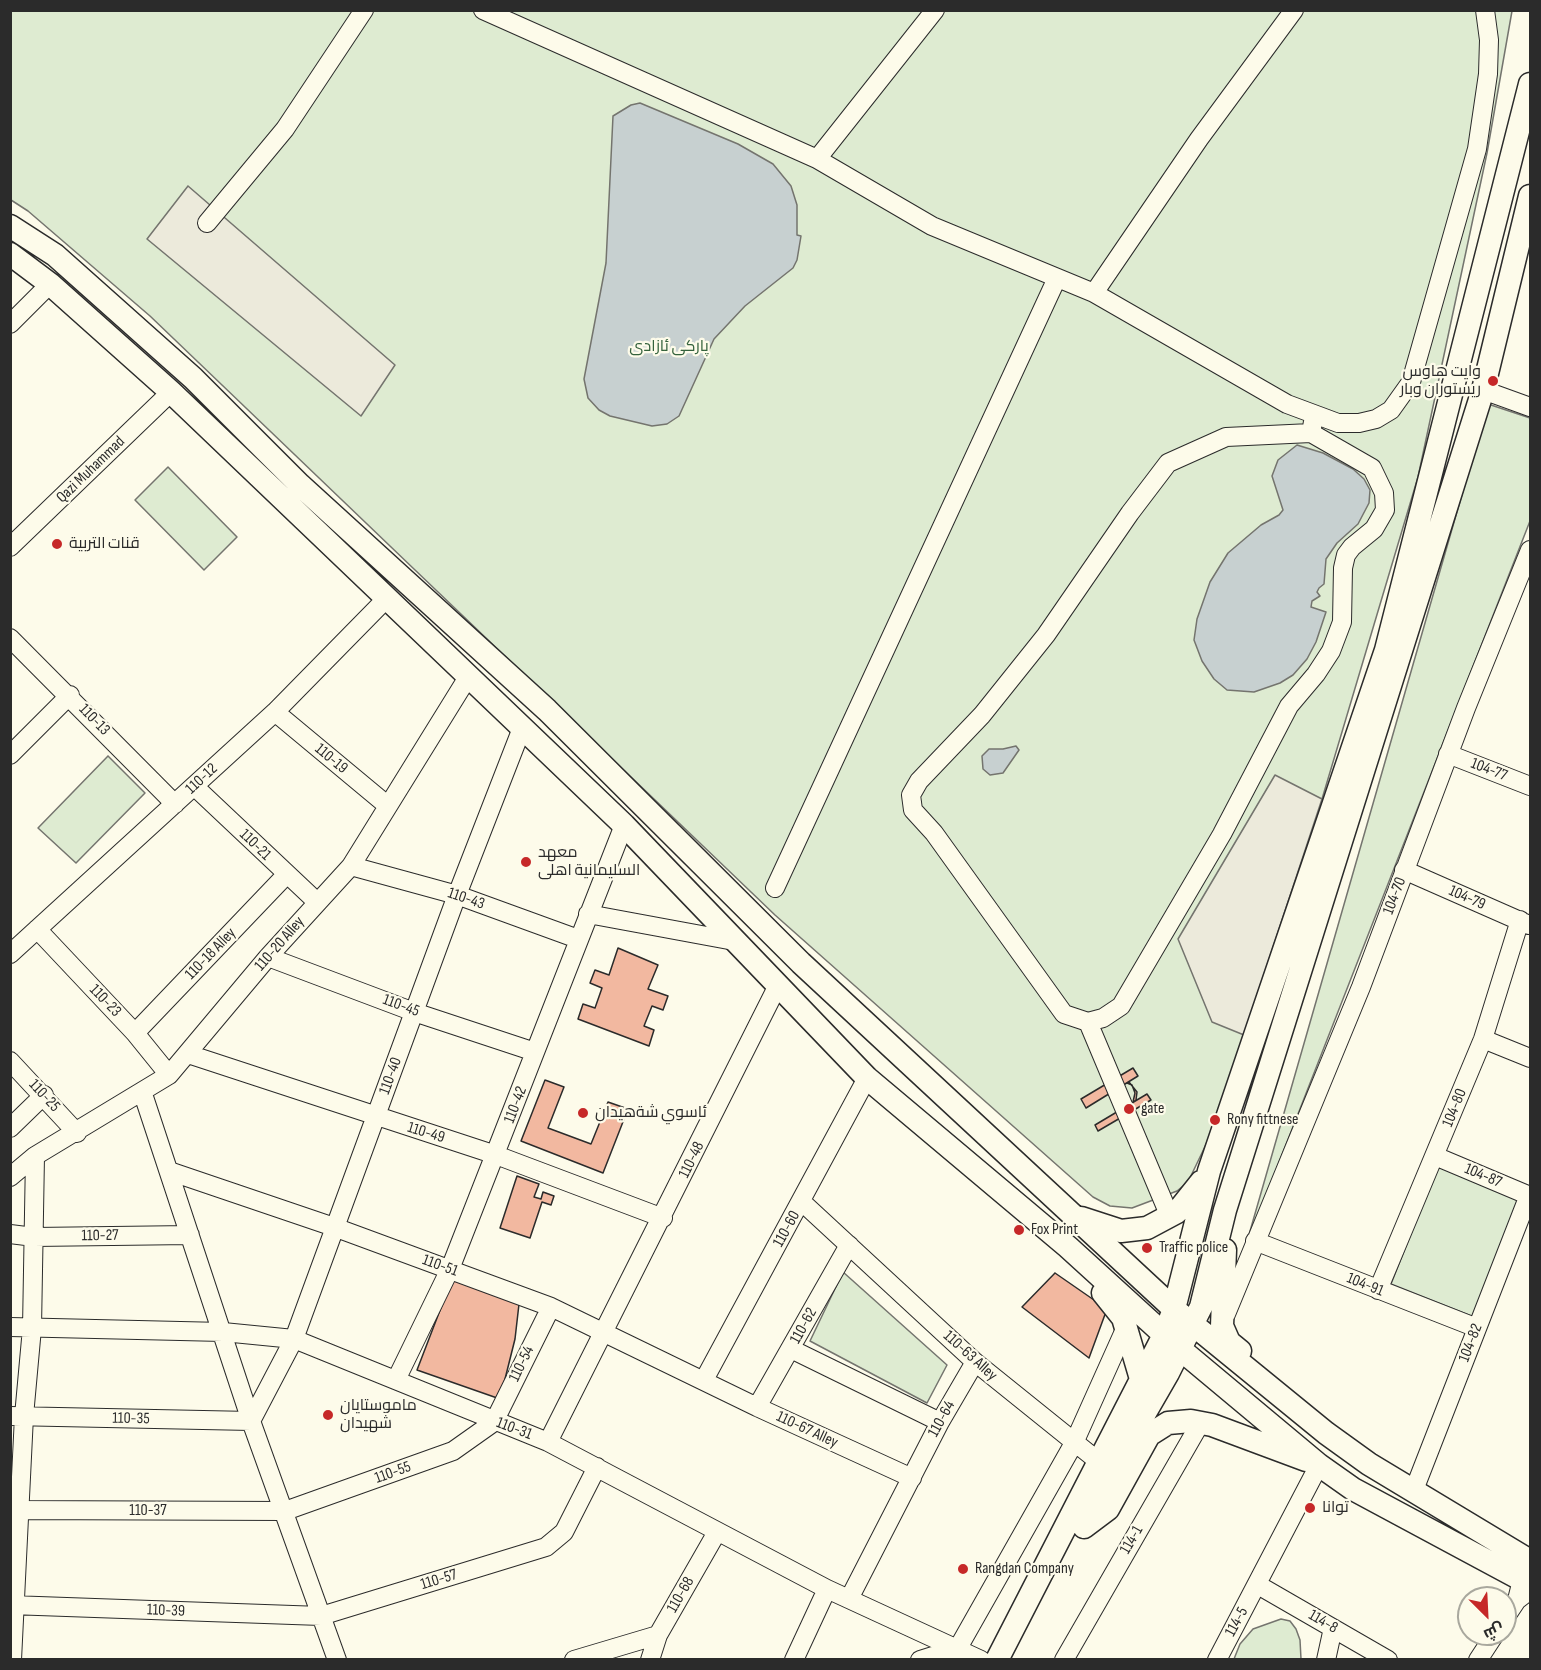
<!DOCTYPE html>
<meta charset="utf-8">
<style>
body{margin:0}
#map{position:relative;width:1541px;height:1670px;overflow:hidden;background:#fdfbea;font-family:"Sofia Sans Condensed",Cairo,sans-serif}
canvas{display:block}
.frame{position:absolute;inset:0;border:12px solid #2b2b2b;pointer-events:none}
.north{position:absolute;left:1457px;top:1586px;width:60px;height:60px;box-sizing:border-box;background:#fdfbea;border:2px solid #a9a89e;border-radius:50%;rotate:156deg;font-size:16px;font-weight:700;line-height:24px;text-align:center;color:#2b2b2b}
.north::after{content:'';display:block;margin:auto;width:21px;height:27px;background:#c62828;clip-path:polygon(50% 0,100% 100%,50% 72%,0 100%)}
</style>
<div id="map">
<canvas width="1541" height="1670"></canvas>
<div class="frame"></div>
<div class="north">ش</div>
</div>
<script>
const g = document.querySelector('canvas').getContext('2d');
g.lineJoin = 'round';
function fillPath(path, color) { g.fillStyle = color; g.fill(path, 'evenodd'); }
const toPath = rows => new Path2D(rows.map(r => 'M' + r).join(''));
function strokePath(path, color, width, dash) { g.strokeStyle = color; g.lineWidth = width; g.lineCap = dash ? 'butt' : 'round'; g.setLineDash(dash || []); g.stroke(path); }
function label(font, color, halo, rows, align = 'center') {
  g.font = font + ' "Sofia Sans Condensed",Cairo,sans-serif'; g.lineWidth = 4.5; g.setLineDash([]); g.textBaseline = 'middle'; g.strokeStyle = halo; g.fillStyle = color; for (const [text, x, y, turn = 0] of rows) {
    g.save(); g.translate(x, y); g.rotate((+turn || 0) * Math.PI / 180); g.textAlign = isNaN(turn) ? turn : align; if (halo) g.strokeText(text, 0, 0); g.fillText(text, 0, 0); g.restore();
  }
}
const green = toPath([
 [10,11,1512,11,1487,153,1418,477,1322,799,1212,1132,1188,1182,1177,1191,1132,1208,1110,1206,1093,1197,775,915,150,316,28,211,11,200,10,11],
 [1488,404,1530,418,1530,521,1244,1252,1488,404],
 [168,467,237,537,204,570,135,500,168,467],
 [108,756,145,793,76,863,38,828,108,756],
 [1438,1165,1521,1198,1474,1317,1391,1284,1438,1165],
 [843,1272,947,1365,927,1403,810,1341,843,1272],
 [1281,1619,1290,1621,1296,1629,1300,1640,1301,1659,1234,1659,1240,1644,1253,1629,1281,1619]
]);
const parking = toPath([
 [188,186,395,365,361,416,147,239,188,186],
 [1275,775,1322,799,1244,1035,1212,1022,1178,939,1275,775]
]);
const water = toPath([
 [640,103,738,144,773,164,791,186,797,205,797,235,801,236,797,260,793,268,745,306,714,339,679,416,667,424,652,426,610,416,599,410,588,398,584,379,606,263,613,116,631,105,640,103],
 [1297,445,1323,453,1353,469,1364,479,1370,490,1369,503,1358,524,1337,543,1326,559,1324,584,1319,588,1317,592,1320,596,1312,601,1311,607,1326,612,1316,642,1307,659,1293,675,1280,683,1254,692,1227,690,1214,679,1202,661,1194,640,1197,619,1210,582,1228,553,1261,525,1279,515,1283,510,1272,476,1278,460,1297,445],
 [1016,746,1019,750,1003,773,990,775,983,769,982,756,989,749,1003,749,1016,746]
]);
const building = toPath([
 [618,948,658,965,648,989,668,996,663,1010,652,1006,644,1026,654,1030,649,1046,578,1019,583,1004,595,1008,602,988,590,983,595,970,609,975,618,948],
 [1133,1068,1138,1076,1086,1108,1081,1099,1133,1068],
 [545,1080,564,1087,548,1128,591,1144,608,1102,628,1109,603,1173,521,1141,545,1080],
 [1129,1082,1137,1092,1136,1100,1133,1102,1135,1093,1132,1085,1127,1083,1129,1082],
 [1147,1094,1151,1100,1098,1131,1095,1125,1147,1094],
 [517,1176,539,1184,534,1197,541,1199,543,1192,554,1196,551,1205,542,1202,530,1238,500,1228,517,1176],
 [1055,1273,1107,1309,1089,1358,1022,1307,1055,1273],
 [452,1279,519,1304,515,1339,500,1399,417,1370,452,1279]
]);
const minor = toPath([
 [483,10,817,159,932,226,1094,293,1287,404,1338,423,1359,423,1376,419,1391,410,1411,382,1477,149,1488,74,1489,40,1485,10],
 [817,159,935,10],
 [207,223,285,129,364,10],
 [1094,293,1199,139,1294,10],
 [10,324,50,284],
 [1483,390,1530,407],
 [1311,433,1226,437,1168,463,1130,513,1046,635,982,715,919,781,911,795,913,810,934,833,1064,1014,1088,1022,1103,1018,1121,1006,1222,834,1289,706,1316,674,1331,651,1342,622,1343,568,1346,555,1352,547,1374,529,1385,510,1384,493,1372,468,1311,433,1314,416],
 [10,547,171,392],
 [10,638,175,804],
 [275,712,388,806],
 [1448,754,1530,786],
 [10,755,70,695],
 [194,786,317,902],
 [351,866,457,895,578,939],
 [1404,870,1529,925],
 [775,888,1057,278],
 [588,914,734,941],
 [37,929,135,1033,169,1075],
 [10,954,275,712,387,598],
 [268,957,414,1012,535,1052],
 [1088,1022,1170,1217],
 [135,1033,286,875],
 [1483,1039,1530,1058],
 [188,1054,496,1155,663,1218],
 [10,1061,77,1133],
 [143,1094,251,1421,337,1660],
 [10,1128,44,1095],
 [1435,1156,1530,1196],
 [169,1171,334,1227,551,1307,757,1407,912,1478],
 [10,1177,35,1156,169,1075,268,957,351,866,468,677],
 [802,1202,975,1362,1098,1461],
 [10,1234,34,1237,190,1235],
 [1255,1241,1477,1328],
 [1378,1290,1483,1039,1520,920],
 [1226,1314,1361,987,1466,708,1530,550],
 [10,1327,223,1332,294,1339,548,1442,827,1589,981,1660],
 [791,1349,940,1422],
 [396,1380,450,1269,624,825],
 [704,1380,867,1078],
 [757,1407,849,1245],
 [10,1416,251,1421,294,1339,457,895,522,728],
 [548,1442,777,987],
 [1414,1490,1529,1195],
 [10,1510,285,1511,453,1451,494,1422,551,1307],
 [1522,1580,1517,1600,1530,1590],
 [1258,1585,1388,1660],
 [849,1599,940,1422,975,1362],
 [10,1605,321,1616,546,1547,564,1532,597,1467],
 [1505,1618,1517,1600],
 [12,1660,24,1416,32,1328,35,1156],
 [574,1660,658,1635],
 [650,1660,658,1635,717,1532],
 [794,1660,827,1589],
 [920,1660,958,1648,1074,1443,1126,1327],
 [1064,1660,1201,1422],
 [1217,1660,1319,1465],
 [1326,1660,1333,1628],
 [1478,1660,1495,1634]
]);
const major = toPath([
 [10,226,55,255,193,378,300,485,547,710,801,963,1174,1309,1326,1433,1369,1464,1530,1561],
 [10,254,50,284,171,392,624,825,867,1078,1068,1247,1180,1349,1319,1465,1353,1489,1530,1584],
 [1081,1218,1121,1231,1147,1228,1177,1212,1201,1182],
 [1225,1250,1222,1326,1229,1342,1240,1351],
 [1103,1293,1123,1318,1141,1379],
 [1085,1517,1168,1373,1201,1307,1225,1210,1483,390,1530,196],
 [1084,1527,1108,1509,1149,1435,1168,1423,1191,1421,1212,1425,1306,1460],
 [997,1660,1165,1333,1174,1309,1209,1171,1386,650,1530,84]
]);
const markers = [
 [1493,381,6,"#c62828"],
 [57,544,6,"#c62828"],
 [526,862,6,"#c62828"],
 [1129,1109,6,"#c62828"],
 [583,1113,6,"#c62828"],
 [1215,1120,6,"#c62828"],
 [1019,1230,6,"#c62828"],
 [1147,1248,6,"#c62828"],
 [328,1415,6,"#c62828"],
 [1310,1508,6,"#c62828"],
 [963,1569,6,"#c62828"]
];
const parkNames = [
 ["پارکی ئازادی",669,347]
];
const poiNames = [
 ["وايت هاوس",1481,372,"right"],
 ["ريستوران وبار",1481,390,"right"],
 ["قنات التربیة",69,544],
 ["معهد",538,853],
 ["السلیمانیة اهلى",538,871],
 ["gate",1141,1109],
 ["ئاسوي شةهيدان",595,1113],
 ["Rony fittnese",1227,1120],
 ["Fox Print",1031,1230],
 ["Traffic police",1159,1248],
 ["ماموستايان",340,1406],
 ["شهيدان",340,1424],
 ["توانا",1322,1508],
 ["Rangdan Company",975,1569]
];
const streetNames = [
 ["Qazi Muhammad",91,470,-44],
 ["110-13",94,720,46],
 ["110-19",331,759,40],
 ["104-77",1489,770,21],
 ["110-12",202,779,-43],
 ["110-21",255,845,44],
 ["104-70",1395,896,-69],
 ["104-79",1467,898,24],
 ["110-43",466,899,19],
 ["110-20 Alley",280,944,-49],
 ["110-18 Alley",211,954,-46],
 ["110-23",105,1001,46],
 ["110-45",401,1006,20],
 ["110-40",391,1076,-70],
 ["110-25",44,1096,47],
 ["110-42",516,1105,-69],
 ["104-80",1455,1108,-68],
 ["110-49",426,1133,17],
 ["110-48",692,1160,-64],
 ["104-87",1483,1176,23],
 ["110-60",787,1229,-61],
 ["110-27",100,1236,-1],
 ["110-51",440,1266,20],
 ["104-91",1365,1285,22],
 ["110-62",804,1326,-61],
 ["104-82",1471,1343,-69],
 ["110-63 Alley",970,1356,42],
 ["110-54",522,1364,-64],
 ["110-35",131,1419,1],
 ["110-64",942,1419,-61],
 ["110-31",514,1429,21],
 ["110-67 Alley",807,1430,25],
 ["110-55",393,1473,-20],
 ["110-37",148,1511],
 ["114-1",1132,1540,-60],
 ["110-57",439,1580,-17],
 ["110-68",681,1595,-60],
 ["110-39",166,1611,2],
 ["114-5",1237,1622,-61],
 ["114-8",1323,1622,30]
];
fillPath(green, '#deebd1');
strokePath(green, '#74746e', 1.5);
fillPath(parking, '#eceadb');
strokePath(parking, '#74746e', 1.5);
fillPath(water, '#c7d0d0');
strokePath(water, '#74746e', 1.5);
fillPath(building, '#f2b8a0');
strokePath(building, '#2b2b2b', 1.5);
strokePath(minor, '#2b2b2b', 20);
strokePath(major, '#2b2b2b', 25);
strokePath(minor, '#fdfbea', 18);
strokePath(major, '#fdfbea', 22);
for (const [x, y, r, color] of markers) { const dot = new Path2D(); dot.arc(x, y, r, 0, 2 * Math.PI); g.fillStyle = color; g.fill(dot); strokePath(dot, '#fdfbea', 2); }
label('16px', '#34623c', '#fdfbea', parkNames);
label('16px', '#2b2b2b', '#fdfbea', poiNames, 'left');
label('16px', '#2b2b2b', '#fdfbea', streetNames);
</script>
